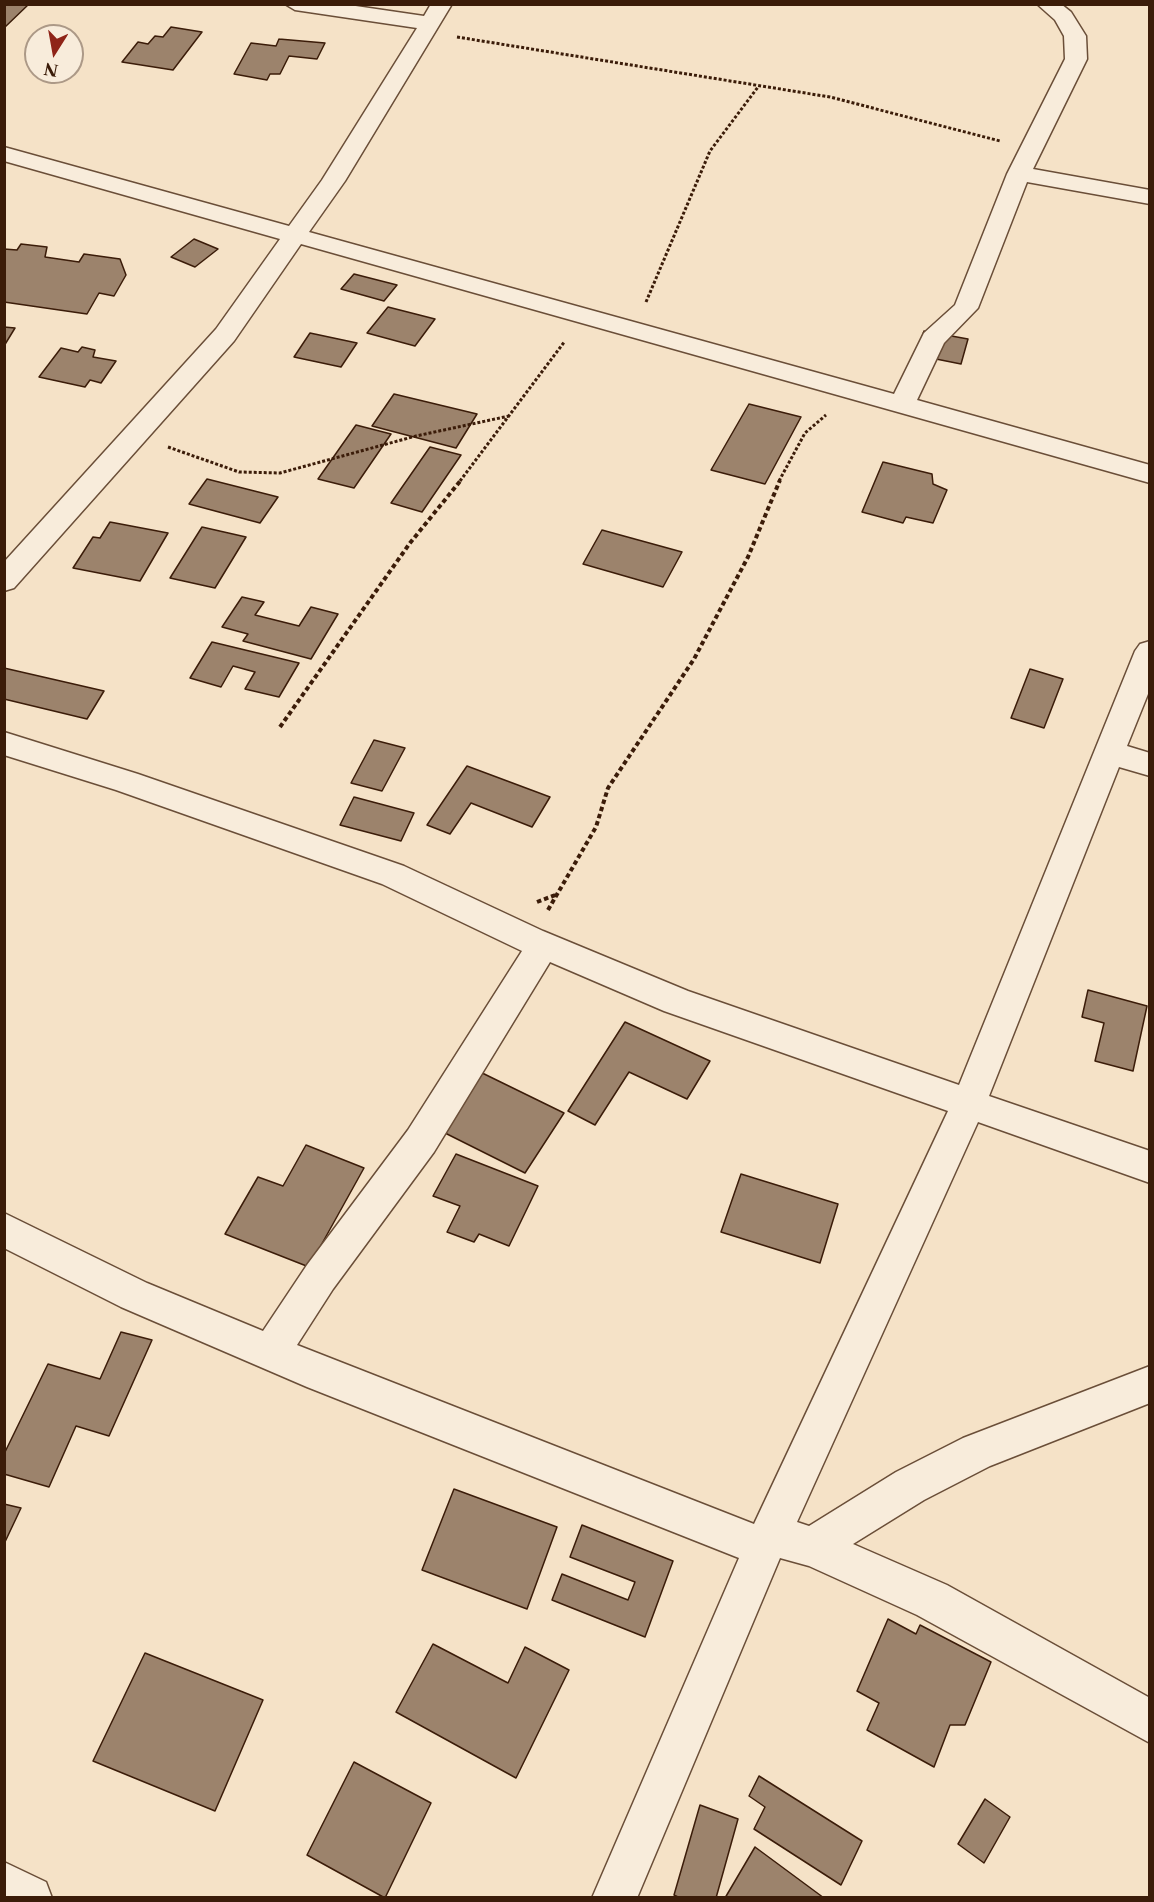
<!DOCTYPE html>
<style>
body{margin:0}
#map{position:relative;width:1154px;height:1902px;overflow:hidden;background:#f5e2c7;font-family:"Libre Caslon Text",serif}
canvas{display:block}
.frame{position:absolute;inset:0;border:6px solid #3b1c09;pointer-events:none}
.north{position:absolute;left:24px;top:24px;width:60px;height:60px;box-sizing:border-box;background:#f8ecdb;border:2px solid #ac9987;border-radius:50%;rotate:191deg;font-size:16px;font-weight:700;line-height:24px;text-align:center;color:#3b1c09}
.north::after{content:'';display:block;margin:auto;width:21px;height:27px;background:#8f2418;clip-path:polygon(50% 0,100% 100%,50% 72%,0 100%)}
</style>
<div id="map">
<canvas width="1154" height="1902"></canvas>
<div class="frame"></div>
<div class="north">N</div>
</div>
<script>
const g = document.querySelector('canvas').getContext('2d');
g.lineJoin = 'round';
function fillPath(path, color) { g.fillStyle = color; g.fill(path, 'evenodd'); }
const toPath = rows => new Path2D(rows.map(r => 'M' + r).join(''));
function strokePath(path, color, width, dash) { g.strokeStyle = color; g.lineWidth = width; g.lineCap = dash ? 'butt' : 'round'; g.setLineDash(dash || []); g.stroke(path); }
const building = toPath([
 [4,4,29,4,4,28,4,4],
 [171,27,202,32,173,70,122,62,138,42,148,44,155,36,163,37,171,27],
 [279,39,325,43,317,59,289,56,280,74,270,74,267,80,234,74,251,43,276,46,279,39],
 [194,239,218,249,195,267,171,257,194,239],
 [21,244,47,247,45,257,79,262,84,254,120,259,126,275,114,296,99,293,87,314,4,302,4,249,17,250,21,244],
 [354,274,397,285,384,301,341,289,354,274],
 [388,307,435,319,415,346,367,333,388,307],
 [4,327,15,328,4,346,4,327],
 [924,331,968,339,961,364,916,355,924,331],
 [310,333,357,343,341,367,294,357,310,333],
 [82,347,95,350,93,357,116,361,101,383,90,380,85,387,39,377,61,348,78,352,82,347],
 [394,394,477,414,456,448,372,426,394,394],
 [749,404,801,417,765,484,711,470,749,404],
 [356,425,391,434,354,488,318,479,356,425],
 [430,447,461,455,422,512,391,503,430,447],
 [883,462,932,474,933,484,947,490,933,523,906,517,903,523,862,512,883,462],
 [207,479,278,497,260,523,189,504,207,479],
 [110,522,168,533,140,581,73,568,93,537,100,538,110,522],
 [202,527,246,537,215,588,170,578,202,527],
 [602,530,682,552,663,587,583,564,602,530],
 [242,597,264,602,255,615,299,626,311,607,338,614,311,659,243,641,248,634,222,627,242,597],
 [212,642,299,663,279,697,245,689,255,672,233,666,221,687,190,678,212,642],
 [4,668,104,691,87,719,4,699,4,668],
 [1030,669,1063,679,1044,728,1011,718,1030,669],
 [374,740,405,748,382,791,351,783,374,740],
 [467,766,550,797,532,827,471,803,450,834,427,825,467,766],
 [354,797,414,813,401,841,340,825,354,797],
 [1088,990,1147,1006,1133,1071,1095,1061,1104,1023,1082,1017,1088,990],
 [625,1022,710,1061,687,1099,629,1072,595,1125,568,1111,625,1022],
 [474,1069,564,1113,525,1173,433,1127,474,1069],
 [306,1145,364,1168,309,1267,225,1234,258,1177,283,1186,306,1145],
 [456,1154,538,1186,509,1246,479,1234,474,1242,447,1232,460,1206,433,1196,456,1154],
 [741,1174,838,1204,820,1263,721,1232,741,1174],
 [121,1332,152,1340,109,1436,76,1426,49,1487,4,1474,4,1454,48,1364,100,1379,121,1332],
 [454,1489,557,1527,527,1609,422,1570,454,1489],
 [4,1504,21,1508,4,1544,4,1504],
 [582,1525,673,1561,645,1637,552,1600,562,1574,628,1600,635,1582,570,1557,582,1525],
 [888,1619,916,1634,920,1625,991,1662,965,1725,950,1725,934,1767,867,1730,879,1703,857,1691,888,1619],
 [433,1644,508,1683,525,1647,569,1670,516,1778,396,1712,433,1644],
 [145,1653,263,1700,215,1811,93,1761,145,1653],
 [354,1762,431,1803,385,1898,307,1855,354,1762],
 [759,1776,862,1841,841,1885,754,1829,765,1807,749,1796,759,1776],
 [985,1799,1010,1817,984,1863,958,1844,985,1799],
 [700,1805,738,1819,716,1898,680,1898,674,1895,700,1805],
 [755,1847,824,1898,725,1898,755,1847]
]);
const pathFar1 = toPath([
 [457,37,830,97,1000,141],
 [646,302,710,151,758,87],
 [168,447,239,472,280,473,416,436,509,416],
 [460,481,565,341],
 [779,481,805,433,826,415]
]);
const path = toPath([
 [280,727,410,543,461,480],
 [537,902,558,894],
 [548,910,596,827,608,788,694,659,748,557,780,480]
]);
const minor = toPath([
 [285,4,342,4,424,16,431,4,452,4,345,181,309,232,894,394,924,333,955,305,1007,174,1065,59,1064,36,1055,20,1037,4,1061,4,1071,12,1086,36,1087,59,1033,169,1150,190,1150,204,1027,182,978,308,944,343,917,400,1150,465,1150,483,301,244,234,341,14,588,4,591,4,562,216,329,280,239,4,161,4,147,289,226,322,180,417,28,295,10,285,4],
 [1150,641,1150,689,1127,746,1150,753,1150,776,1119,767,989,1096,1150,1151,1150,1183,978,1122,797,1522,809,1526,896,1472,963,1438,1150,1366,1150,1403,990,1466,924,1500,853,1544,947,1585,1150,1698,1150,1743,917,1615,809,1566,780,1558,637,1898,592,1898,739,1558,307,1387,121,1307,4,1248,4,1213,147,1283,263,1331,307,1265,408,1130,522,951,382,884,116,790,4,755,4,732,138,774,404,866,543,931,688,991,959,1085,1135,651,1140,644,1150,641],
 [550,962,664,1011,948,1111,754,1524,297,1345,333,1289,434,1152,550,962],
 [4,1862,46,1882,52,1898,4,1898,4,1862]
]);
fillPath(building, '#9c836c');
strokePath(building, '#3b1c09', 1.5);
strokePath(minor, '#6a4e38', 3);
strokePath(pathFar1, '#3b1c09', 3, [3, 2]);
strokePath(path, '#3b1c09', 4, [4.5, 3]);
fillPath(minor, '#f8ecdb');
</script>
